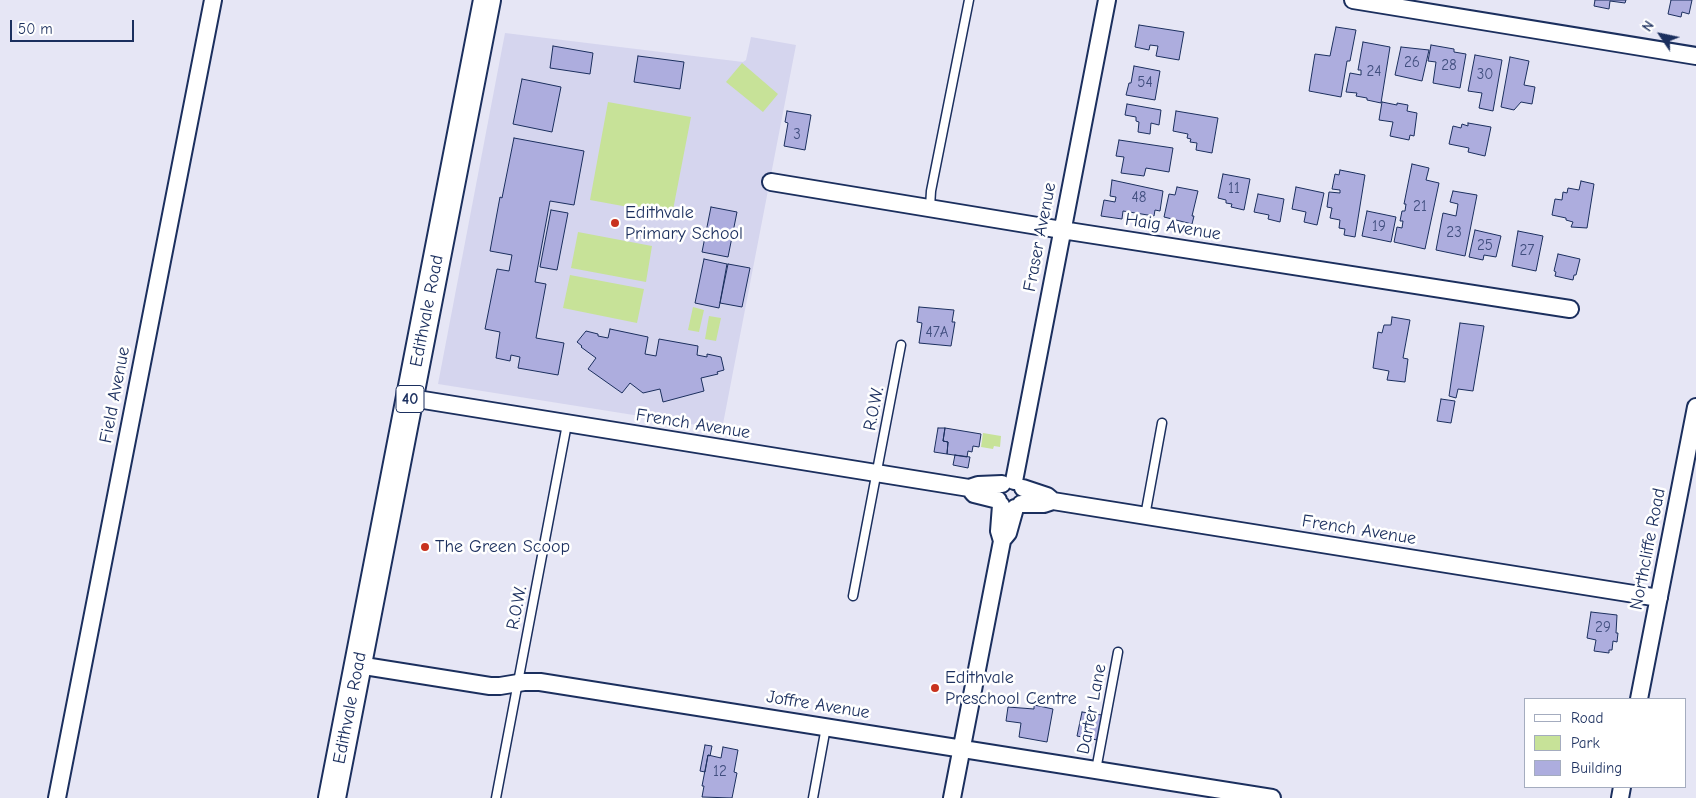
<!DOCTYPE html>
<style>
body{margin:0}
#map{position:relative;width:1696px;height:798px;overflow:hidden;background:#e6e6f5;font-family:"Comic Neue",sans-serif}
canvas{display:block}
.legend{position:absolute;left:1524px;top:698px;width:162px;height:90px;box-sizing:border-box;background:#fff;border:1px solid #a4acbf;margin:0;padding:6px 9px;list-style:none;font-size:15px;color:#1b2f5e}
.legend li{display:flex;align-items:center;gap:10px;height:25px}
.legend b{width:25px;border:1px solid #a4acbf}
.north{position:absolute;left:1636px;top:10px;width:50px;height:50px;-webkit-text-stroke:4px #fff;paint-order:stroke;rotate:304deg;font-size:14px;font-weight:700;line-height:20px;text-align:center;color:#1b2f5e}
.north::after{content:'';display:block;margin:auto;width:18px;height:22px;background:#1b2f5e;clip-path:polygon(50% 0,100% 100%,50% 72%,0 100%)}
.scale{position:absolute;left:10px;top:20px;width:124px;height:22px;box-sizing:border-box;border:2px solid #1b2f5e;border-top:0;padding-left:6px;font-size:15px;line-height:18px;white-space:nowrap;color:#1b2f5e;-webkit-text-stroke:4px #fff;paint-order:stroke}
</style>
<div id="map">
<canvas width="1696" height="798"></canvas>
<ul class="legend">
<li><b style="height:6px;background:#fff"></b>Road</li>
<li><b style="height:14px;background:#c7e298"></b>Park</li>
<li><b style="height:14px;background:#adadde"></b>Building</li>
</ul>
<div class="north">N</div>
<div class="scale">50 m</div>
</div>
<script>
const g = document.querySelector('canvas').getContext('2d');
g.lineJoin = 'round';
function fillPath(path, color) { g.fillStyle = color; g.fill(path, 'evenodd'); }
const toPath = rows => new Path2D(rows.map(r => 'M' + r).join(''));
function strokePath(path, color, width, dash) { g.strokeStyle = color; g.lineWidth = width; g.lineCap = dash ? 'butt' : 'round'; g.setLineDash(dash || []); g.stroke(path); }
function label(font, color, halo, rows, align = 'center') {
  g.font = font + ' "Comic Neue",sans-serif'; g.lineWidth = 5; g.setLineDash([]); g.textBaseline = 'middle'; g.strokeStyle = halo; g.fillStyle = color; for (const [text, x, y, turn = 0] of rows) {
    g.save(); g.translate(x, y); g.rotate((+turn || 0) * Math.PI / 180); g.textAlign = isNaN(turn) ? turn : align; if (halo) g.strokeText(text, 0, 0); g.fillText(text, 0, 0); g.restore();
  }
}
const built = toPath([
 [505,33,743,62,746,60,751,37,796,45,722,429,438,384]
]);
const green = toPath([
 [742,63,778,94,763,112,726,82],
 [608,102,691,117,672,215,590,200],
 [578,232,652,246,646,282,571,268],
 [570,275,644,289,637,323,563,308],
 [693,307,704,310,699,332,688,330],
 [709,316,721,318,716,341,705,339],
 [983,433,1001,436,1000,447,994,446,993,449,981,447]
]);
const building = toPath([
 [1595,0,1626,0,1625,3,1610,1,1609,9,1594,6,1595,0],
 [1671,0,1692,0,1689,14,1682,12,1681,17,1668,14,1671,0],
 [1139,25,1184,32,1179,60,1156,56,1158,46,1150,45,1149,50,1135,47,1139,25],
 [1336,27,1356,30,1350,61,1347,61,1341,97,1309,91,1315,54,1330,56,1336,27],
 [1363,42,1390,47,1381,103,1367,100,1367,98,1356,96,1357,93,1346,92,1350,73,1361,75,1361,70,1358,70,1363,42],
 [1431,45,1454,49,1454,52,1466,54,1460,88,1433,83,1436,62,1428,61,1431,45],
 [553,46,593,53,590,74,550,68,553,46],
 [1401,47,1429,50,1422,81,1395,75,1401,47],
 [1475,55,1502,60,1493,111,1479,108,1482,93,1468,91,1475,55],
 [638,56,684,62,680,89,634,82,638,56],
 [1510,57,1529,61,1524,85,1535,87,1532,104,1521,102,1514,110,1501,107,1510,57],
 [1134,66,1160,71,1155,100,1126,95,1129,83,1131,83,1134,66],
 [522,79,561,87,552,132,513,124,522,79],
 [1382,102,1397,105,1397,103,1408,105,1407,111,1417,113,1414,136,1410,135,1409,140,1390,136,1393,122,1379,120,1382,102],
 [1127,104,1161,110,1159,125,1151,123,1150,134,1138,132,1139,122,1136,121,1136,117,1125,115,1127,104],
 [787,111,811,115,805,150,784,146,788,123,785,122,787,111],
 [1176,111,1218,118,1212,153,1196,150,1197,143,1190,142,1191,139,1187,138,1188,134,1173,131,1176,111],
 [1468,123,1491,127,1485,156,1468,152,1469,148,1449,144,1453,126,1461,128,1462,124,1468,126,1468,123],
 [514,138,584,151,574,205,550,201,535,282,546,284,536,338,564,343,558,375,518,368,520,357,511,355,510,361,496,358,500,332,485,329,497,269,509,271,512,255,490,251,500,197,502,198,514,138],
 [1119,140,1173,148,1169,172,1146,168,1144,176,1121,173,1124,157,1116,156,1119,140],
 [1412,164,1429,168,1426,180,1439,183,1425,249,1394,242,1397,227,1402,228,1403,221,1400,221,1402,211,1405,211,1406,204,1404,204,1412,164],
 [1340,170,1365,175,1355,237,1344,235,1345,229,1339,228,1340,220,1330,218,1332,208,1327,207,1329,192,1340,193,1340,190,1332,189,1335,174,1339,175,1340,170],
 [1223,174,1250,179,1244,210,1231,207,1232,204,1226,203,1226,200,1218,198,1223,174],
 [1112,180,1163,191,1160,211,1155,210,1154,216,1123,211,1122,219,1101,216,1104,200,1115,202,1116,197,1110,196,1112,180],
 [1581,181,1594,184,1587,228,1571,227,1573,222,1566,220,1566,218,1552,215,1555,199,1562,200,1563,192,1567,193,1568,188,1579,190,1581,181],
 [1177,187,1198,191,1192,216,1194,216,1192,224,1164,217,1169,194,1175,195,1177,187],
 [1296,187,1324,193,1317,225,1304,222,1306,212,1292,209,1296,187],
 [1453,191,1477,195,1465,256,1436,250,1443,213,1456,216,1458,204,1450,202,1453,191],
 [1258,194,1284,199,1280,222,1268,219,1269,215,1254,212,1258,194],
 [711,207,737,212,728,257,702,252,711,207],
 [551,210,568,213,557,270,540,267,551,210],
 [1367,211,1396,217,1391,242,1362,236,1367,211],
 [1475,230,1501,236,1496,257,1484,255,1483,260,1469,257,1475,230],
 [1518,231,1543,236,1536,271,1512,266,1518,231],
 [1558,254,1580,259,1576,275,1574,275,1573,280,1555,276,1556,272,1554,271,1558,254],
 [704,259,727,264,719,308,695,303,704,259],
 [728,264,750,268,742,307,720,303,728,264],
 [919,307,954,310,952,322,955,322,951,346,919,343,922,323,917,322,919,307],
 [1392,317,1410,320,1403,358,1408,359,1405,382,1387,380,1389,371,1373,368,1378,332,1382,333,1384,325,1391,325,1392,317],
 [1460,323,1484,326,1473,391,1458,389,1456,398,1449,396,1460,323],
 [610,329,648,337,645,354,656,356,659,339,698,346,697,355,707,357,707,354,721,357,724,370,717,372,718,374,701,378,704,391,663,402,660,389,643,393,630,383,622,393,588,369,596,358,581,347,582,346,577,342,586,331,598,334,598,336,608,338,610,329],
 [1441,399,1455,401,1451,423,1437,421,1441,399],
 [938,428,945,428,943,441,948,442,947,454,934,452,938,428],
 [945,428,981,434,979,447,973,446,972,452,968,451,967,457,947,454,948,442,943,441,945,428],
 [955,455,970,457,968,468,953,465,955,455],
 [1591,612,1617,615,1616,633,1618,633,1617,642,1613,641,1612,650,1609,650,1609,653,1594,651,1596,640,1587,638,1591,612],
 [1034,705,1053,709,1047,742,1019,737,1021,723,1006,721,1008,707,1034,709,1034,705],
 [1082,712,1102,715,1097,740,1077,736,1082,712],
 [705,745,712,746,710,756,708,755,705,772,700,771,705,745],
 [723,747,738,750,734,772,737,773,732,798,702,797,704,786,702,786,708,755,721,758,723,747]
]);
const service = toPath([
 [930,207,931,191,969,0],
 [1145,516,1162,423],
 [853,596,901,345],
 [1096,770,1118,652],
 [496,798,567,424],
 [813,798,826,727]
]);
const minor = toPath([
 [1353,0,1696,56],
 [771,182,1062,230,1570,309],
 [411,398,969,488,978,485,1002,484],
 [1014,481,1107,0],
 [969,488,974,494,998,500],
 [1023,488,1047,496,1053,501],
 [1021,504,1044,504,1053,501,1659,598],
 [1003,539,1008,533,1015,508],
 [358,665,490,686,500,686,524,682,540,682,1272,798],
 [1639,699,1696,407],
 [57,798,213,0],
 [952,798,1002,541,999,531,1001,505],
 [1620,798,1622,787]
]);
const trunk = toPath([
 [332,798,487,0]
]);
const markers = [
 [615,223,5,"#c8321e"],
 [425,547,5,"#c8321e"],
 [935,688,5,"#c8321e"]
];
const numberNames = [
 ["26",1412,63],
 ["28",1449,66],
 ["24",1374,72],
 ["30",1485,75],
 ["54",1145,83],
 ["3",797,135],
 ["11",1234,189],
 ["48",1139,198],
 ["21",1420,207],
 ["19",1379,227],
 ["23",1454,233],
 ["25",1485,246],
 ["27",1527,251],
 ["47A",937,333],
 ["29",1603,628],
 ["12",720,772]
];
const shields = [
 [410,399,28]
];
const shieldNames = [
 ["40",410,399]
];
const poiNames = [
 ["Edithvale",625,213],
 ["Primary School",625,234],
 ["The Green Scoop",435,547],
 ["Edithvale",945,678],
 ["Preschool Centre",945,699]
];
const streetNames = [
 ["Haig Avenue",1173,227,9],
 ["Fraser Avenue",1040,237,-79],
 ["Edithvale Road",427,311,-79],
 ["Field Avenue",115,395,-79],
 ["R.O.W.",874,409,-79],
 ["French Avenue",693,424,9],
 ["French Avenue",1359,530,9],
 ["Northcliffe Road",1648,549,-79],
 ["R.O.W.",517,608,-79],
 ["Joffre Avenue",818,705,9],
 ["Edithvale Road",350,708,-79],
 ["Darter Lane",1092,709,-79]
];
fillPath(built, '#d5d5ee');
fillPath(green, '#c7e298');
fillPath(building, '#adadde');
strokePath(building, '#1b2f5e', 1);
strokePath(service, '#1b2f5e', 11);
strokePath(minor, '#1b2f5e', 20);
strokePath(trunk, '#1b2f5e', 30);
strokePath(service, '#fff', 8);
strokePath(minor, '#fff', 16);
strokePath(trunk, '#fff', 26);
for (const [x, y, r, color] of markers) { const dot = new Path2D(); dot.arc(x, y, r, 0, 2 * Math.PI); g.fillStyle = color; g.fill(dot); strokePath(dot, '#fff', 2); }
label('15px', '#404e7e', null, numberNames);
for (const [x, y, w] of shields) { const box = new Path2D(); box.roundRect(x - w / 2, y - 13.5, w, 27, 4); g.fillStyle = '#fff'; g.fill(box); strokePath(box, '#1b2f5e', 1); }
label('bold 16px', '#1b2f5e', null, shieldNames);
label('18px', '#1b2f5e', '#fff', poiNames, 'left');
label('18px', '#1b2f5e', '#fff', streetNames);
</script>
